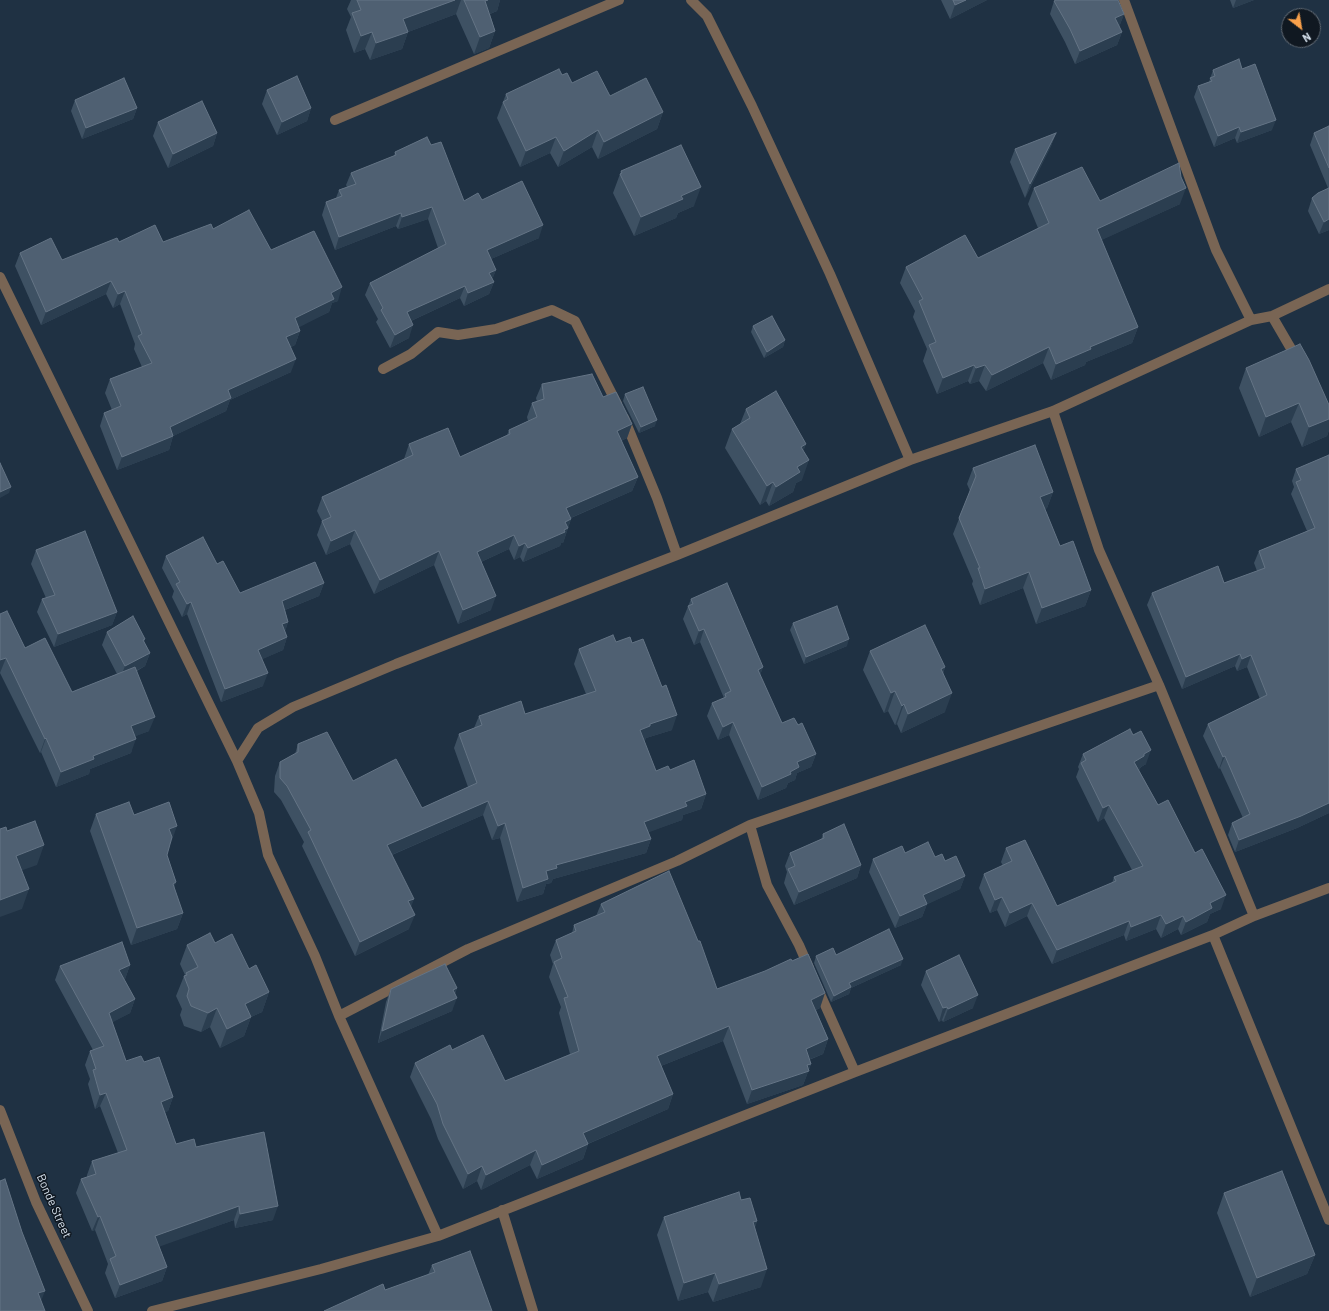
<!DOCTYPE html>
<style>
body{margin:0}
#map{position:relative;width:1329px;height:1311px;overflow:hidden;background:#1f3143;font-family:Barlow,sans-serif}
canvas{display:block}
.north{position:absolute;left:1281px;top:8px;width:40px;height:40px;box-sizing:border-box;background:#101821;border:1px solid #5f6872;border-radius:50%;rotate:149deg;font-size:11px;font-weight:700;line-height:16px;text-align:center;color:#d5e0ec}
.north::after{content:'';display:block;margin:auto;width:14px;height:18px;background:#f8a04b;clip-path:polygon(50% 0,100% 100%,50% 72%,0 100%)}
</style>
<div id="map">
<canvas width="1329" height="1311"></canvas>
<div class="north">N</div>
</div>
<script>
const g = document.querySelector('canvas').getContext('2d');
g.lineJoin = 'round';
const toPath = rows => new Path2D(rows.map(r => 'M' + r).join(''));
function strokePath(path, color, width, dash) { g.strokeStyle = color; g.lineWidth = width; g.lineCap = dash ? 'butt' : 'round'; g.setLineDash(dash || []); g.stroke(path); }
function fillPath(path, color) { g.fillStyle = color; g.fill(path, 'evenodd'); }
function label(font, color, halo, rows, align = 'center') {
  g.font = font + ' Barlow,sans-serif'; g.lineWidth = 3; g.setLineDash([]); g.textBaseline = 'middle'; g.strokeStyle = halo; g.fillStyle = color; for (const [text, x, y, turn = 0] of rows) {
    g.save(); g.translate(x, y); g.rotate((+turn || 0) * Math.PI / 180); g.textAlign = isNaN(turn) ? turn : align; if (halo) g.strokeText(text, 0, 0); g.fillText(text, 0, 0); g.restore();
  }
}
const minor = toPath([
 [691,0,707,16,752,106,830,274,910,460],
 [1124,0,1216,250,1251,320],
 [335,120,619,0],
 [0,277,237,761,259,813,268,855,315,956,339,1016,438,1236],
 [1272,316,1297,359],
 [383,369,411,354,438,332,458,335,496,329,552,310,575,321,617,404],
 [1053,411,1099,550,1159,685,1254,916],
 [624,418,657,498,677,555],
 [237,761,258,728,293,707,396,664,677,555,910,460,1053,411,1251,320,1272,316,1329,289],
 [750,825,767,885,799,945,809,968],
 [1213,935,1329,1220],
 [817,987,855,1072],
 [339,1016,468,949,677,861,750,825,1159,685],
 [0,1110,36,1202,88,1311],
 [502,1210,533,1311],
 [152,1311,321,1269,438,1236,855,1072,1213,935,1254,916,1329,888]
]);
const wall = toPath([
 [351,0,500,0,497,11,490,14,495,31,489,48,474,54,456,14,408,32,402,49,370,60,365,49,354,53,346,30,351,17,347,9],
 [941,0,987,0,950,19],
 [1230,0,1254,0,1233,8],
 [1054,1,1124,14,1119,27,1122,32,1117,45,1075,64,1065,42,1050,14],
 [1242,69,1272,130,1237,143,1235,138,1214,147,1194,97,1198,86,1209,82,1213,70],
 [562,75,572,83,610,96,663,112,657,129,598,159,592,147,558,167,550,153,520,167,497,118,506,94],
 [267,90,311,108,307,121,277,135,262,104],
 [75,100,137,108,133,119,82,139,71,111],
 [158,122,217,133,213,146,168,168,153,136],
 [1329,126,1329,230,1319,234,1308,211,1312,198,1328,188,1310,145,1314,133],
 [1056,133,1051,146,1025,198,1010,162,1015,149],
 [431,145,464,201,482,200,539,238,491,259,496,270,492,279,494,282,489,294,464,306,460,298,411,321,409,338,390,348,376,322,378,319,365,295,370,283,438,248,428,219,398,229,396,226,335,250,322,215,326,202,336,198,339,190,347,187,346,185,351,173,394,156,395,152],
 [621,171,694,206,678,213,676,218,634,236,613,193,620,174],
 [1034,188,1100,201,1180,204,1101,240,1138,327,1132,343,1086,362,1085,365,1051,380,1043,363,986,391,979,381,970,384,968,381,937,394,923,361,927,349,913,317,915,311,900,283,906,267,978,258,1038,228,1028,204],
 [213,229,271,250,338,301,332,303,329,312,298,327,300,331,295,345,291,347,291,372,230,400,226,411,173,436,169,450,117,470,100,426,104,413,112,410,105,393,110,379,142,367,134,349,135,344,120,304,113,308,106,294,41,325,15,266,20,253,62,260,119,242,163,242],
 [753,326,785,340,783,347,764,358,751,332],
 [1246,368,1329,405,1329,430,1327,436,1302,447,1291,422,1259,437,1239,388],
 [542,384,603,397,632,424,627,438,621,441,638,477,632,491,571,518,571,519,563,543,561,543,560,546,523,562,520,557,514,560,509,549,481,562,491,610,458,624,434,565,374,594,350,544,326,555,317,535,322,521,317,511,322,497,404,459,409,444,460,457,507,435,509,430,528,421,527,417,532,403,537,402,536,398],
 [625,394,655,426,639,433,623,401],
 [746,409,806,444,803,451,802,480,796,483,793,492,769,506,766,501,760,505,725,448,732,429,740,424],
 [1329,455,1329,813,1297,828,1235,852,1228,835,1232,823,1243,818,1220,768,1219,769,1203,736,1208,724,1260,699,1247,667,1237,671,1235,666,1182,689,1147,605,1152,593,1224,583,1257,571,1254,563,1259,551,1307,531,1291,494,1294,487,1292,481,1296,469],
 [973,468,1053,492,1047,508,1045,509,1060,546,1091,590,1085,606,1036,624,1023,588,980,605,972,584,973,581,953,534,970,491,967,484],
 [36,550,117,612,112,625,54,647,37,612,42,599,46,598,31,564],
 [166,556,217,564,240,593,324,583,319,596,285,610,288,622,285,631,287,637,283,650,262,659,263,686,221,702,187,614,182,617,172,597,174,591,162,568],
 [691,599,763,667,760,675,782,723,798,725,816,754,811,767,797,773,795,780,788,783,786,788,758,800,729,735,718,740,707,716,712,703,724,698,700,642,694,645,683,619],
 [0,614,25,648,72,692,117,674,102,645,107,632,145,639,144,642,150,653,145,666,137,671,149,731,135,736,131,753,90,769,89,774,56,787,41,752,40,753,0,673],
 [793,623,847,646,804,664,790,630],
 [616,642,632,643,672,730,646,738,645,740,644,741,656,771,670,770,706,794,701,809,683,815,682,820,648,832,651,839,646,853,553,879,551,883,546,884,543,894,517,902,500,838,492,840,483,815,392,855,411,907,409,929,355,956,302,846,304,842,281,800,274,792,275,776,280,762,295,754,298,744,353,781,422,808,468,787,454,748,459,734,474,728,479,716,525,714,586,694,574,664,579,649],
 [870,651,945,667,943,674,945,712,901,733,897,724,895,725,888,711,884,713,863,670],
 [1083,754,1146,764,1141,767,1139,770,1158,805,1221,909,1210,914,1207,922,1181,935,1178,929,1161,938,1156,929,1126,941,1124,935,1052,964,1027,916,1005,927,997,910,990,913,979,888,984,874,1003,866,1001,862,1006,848,1057,906,1112,883,1114,877,1132,870,1104,818,1098,822,1076,777,1079,769,1078,767],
 [96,814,134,815,171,843,170,843,167,855,176,882,174,888,183,913,177,929,131,945,90,831],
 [823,834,861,865,857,878,794,905,784,883,787,872,785,866,790,853,821,840],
 [905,853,935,857,945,861,965,876,960,889,927,904,922,917,895,928,869,872,873,859],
 [601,904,717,989,820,1008,816,1010,828,1039,823,1054,809,1060,811,1064,803,1085,747,1104,723,1041,661,1066,673,1094,668,1109,588,1144,583,1159,537,1179,530,1165,481,1190,477,1181,463,1189,438,1139,431,1119,410,1077,415,1063,452,1050,505,1081,570,1054,559,1013,561,1007,549,977,553,964,550,955,556,940,572,933,574,925,596,916],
 [215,943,249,969,269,992,262,1012,251,1017,244,1036,220,1048,210,1027,201,1032,184,1026,180,1015,182,1009,176,996,184,976,185,975,180,964,187,945],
 [836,955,901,965,851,988,849,994,831,1002,814,963,816,956],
 [130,965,125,979,124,979,135,999,130,1013,112,1022,126,1061,144,1062,173,1097,168,1111,165,1112,176,1144,196,1147,273,1220,235,1228,234,1220,159,1246,167,1267,162,1281,115,1298,105,1273,108,1264,95,1230,92,1231,76,1193,81,1179,87,1177,87,1175,92,1161,118,1153,100,1106,95,1109,88,1084,90,1079,85,1065,90,1051,93,1050,55,980,60,966],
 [926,971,973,1008,943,1022,942,1020,939,1022,921,985],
 [457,988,455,994,452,1011,378,1043,386,1002,391,989],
 [1224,1193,1315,1255,1307,1274,1250,1297,1217,1213],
 [741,1200,757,1221,755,1227,761,1287,713,1302,708,1292,678,1301,657,1235,664,1217],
 [432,1265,492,1311,385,1290,428,1275]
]);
const shadedWall = toPath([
 [455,0,461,0,456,14,408,32,402,49,370,60,376,43,403,19],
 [488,0,500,0,497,11,479,18,485,1],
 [966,0,987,0,950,19,955,5],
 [1236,0,1254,0,1233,8],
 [1124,14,1119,27,1115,18],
 [495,31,489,48,474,54,480,37],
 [372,32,365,49,354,53,361,36],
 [1122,32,1117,45,1075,64,1080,51],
 [137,108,133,119,82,139,86,128],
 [311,108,307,121,277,135,282,122],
 [663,112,657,129,598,159,604,142],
 [1276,120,1272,130,1237,143,1241,132],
 [1239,127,1235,138,1214,147,1218,136],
 [598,130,592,147,558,167,564,151],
 [217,133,213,146,168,168,173,154],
 [1056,133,1051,146,1025,198,1030,184],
 [556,137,550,153,520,167,526,151],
 [701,187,694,206,678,213,676,218,634,236,641,217,681,196],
 [1186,188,1180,204,1091,245,1097,229],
 [432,207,428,219,398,229,402,217],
 [401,213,396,226,335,250,339,237],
 [1329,219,1329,230,1319,234,1324,222],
 [543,225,539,238,482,263,487,250],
 [496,270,491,283,489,273],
 [111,281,106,294,41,325,46,312],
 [494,282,489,294,464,306,468,293],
 [465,286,460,298,402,325,407,312],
 [342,287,338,301,332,303,329,312,290,332,295,318,331,293],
 [125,291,120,304,113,308,118,294],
 [413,325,409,338,390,348,395,335],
 [1138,327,1132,343,1086,362,1085,365,1051,380,1056,364,1090,347],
 [300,331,295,345,282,351,286,337],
 [785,340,783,347,764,358,767,352],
 [1049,347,1043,363,986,391,992,375],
 [296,359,291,372,230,400,226,411,165,440,173,436,169,450,117,470,122,457,228,390],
 [974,365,968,381,937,394,943,378],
 [985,365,979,381,970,384,976,368],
 [1299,403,1291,422,1259,437,1266,417],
 [1329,419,1329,430,1327,436,1302,447,1309,427],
 [657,420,655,426,639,433,641,427],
 [632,424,627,438,612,445,617,431],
 [806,444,799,463,801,447],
 [809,460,802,480,796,483,793,492,769,506,776,487,797,467],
 [638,477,632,491,561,522,566,508],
 [773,482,766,501,760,505,767,486],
 [11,487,9,493,0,498,0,492],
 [1053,492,1047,508,1035,513,1040,497],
 [571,519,563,543,561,543,560,546,523,562,528,548],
 [355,530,350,544,326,555,331,541],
 [514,535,509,549,472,566,477,552],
 [525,543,520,557,514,560,519,546],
 [439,551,434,565,374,594,380,580],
 [1029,572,1023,588,980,605,985,589],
 [324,583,319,596,277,613,282,601],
 [1091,590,1085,606,1036,624,1042,608],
 [496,596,491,610,458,624,463,610],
 [191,602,187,614,182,617,187,604],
 [117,612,112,625,54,647,58,634],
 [288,622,284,635,282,624],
 [704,629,700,642,694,645,699,631],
 [287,637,283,650,254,663,258,650],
 [849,639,847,646,804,664,806,657],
 [150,653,145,666,120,679,125,666],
 [1240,654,1235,666,1182,689,1186,677],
 [1251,655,1247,667,1237,671,1242,659],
 [6,658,0,673,0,660],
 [763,667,758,681,758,670],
 [945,667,938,687,941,669],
 [268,673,263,686,221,702,225,689],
 [895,691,888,711,884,713,891,693],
 [952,693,945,712,901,733,908,714],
 [904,704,897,724,895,725,902,706],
 [677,715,672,730,646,738,645,740,635,744,640,730,650,724],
 [155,717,149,731,126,740,131,726],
 [733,722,729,735,718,740,723,727],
 [46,738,41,752,40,753,45,739],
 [136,739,131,753,90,769,89,774,56,787,61,772,93,756],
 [1151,750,1146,764,1141,767,1139,770,1134,762,1144,754],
 [816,754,811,767,797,773,795,780,788,783,786,788,758,800,762,787,790,772,797,762],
 [1225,756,1220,768,1219,769,1223,757],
 [706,794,701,809,683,815,682,820,639,836,644,822,685,802],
 [488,801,483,815,382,859,387,845],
 [1329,803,1329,813,1297,828,1235,852,1239,840],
 [1109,805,1104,818,1098,822,1103,808],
 [505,823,500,838,492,840,498,826],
 [177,826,171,843,163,846,169,829],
 [651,839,646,853,553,879,551,883,546,884,543,894,517,902,523,888,546,871,556,865],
 [44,845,37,865,9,875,16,856],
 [861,865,857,878,794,905,799,892],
 [965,876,960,889,926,905,927,904,922,917,895,928,900,916,923,895],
 [176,882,170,899,173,884],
 [29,889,22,909,0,917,0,900],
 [1226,895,1221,909,1210,914,1207,922,1181,935,1186,922,1210,903],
 [1002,897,997,910,990,913,995,900],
 [414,899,409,913,408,901],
 [1032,903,1027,916,1005,927,1010,913],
 [183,913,177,929,131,945,137,928],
 [415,915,409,929,355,956,360,942],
 [1161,915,1156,929,1126,941,1131,927],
 [1183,916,1178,929,1161,938,1166,924],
 [1129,921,1124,935,1052,964,1057,950],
 [903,959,901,965,851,988,849,994,831,1002,834,996,849,983],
 [130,965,125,979,114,984,119,970],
 [457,988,452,1000,457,998,452,1011,378,1043,382,1031],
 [269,992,262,1012,251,1017,244,1036,220,1048,227,1029,245,1004],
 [825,993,820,1008,806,1014,811,1000],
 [978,995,973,1008,943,1022,948,1009],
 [135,999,130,1013,104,1027,109,1013],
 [947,1007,942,1020,939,1022,943,1008],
 [217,1008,210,1027,201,1032,208,1013],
 [729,1026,723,1041,651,1070,657,1056],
 [828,1039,823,1054,800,1063,806,1049],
 [811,1064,803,1085,747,1104,752,1090],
 [106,1093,100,1106,95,1109,100,1095],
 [673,1094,668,1109,578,1148,583,1133],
 [173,1097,168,1111,156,1115,161,1102],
 [588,1144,583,1159,537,1179,542,1165],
 [536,1150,530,1165,481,1190,486,1175],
 [482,1166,477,1181,463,1189,468,1174],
 [239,1206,234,1220,150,1250,155,1236],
 [278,1206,273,1220,235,1228,240,1214],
 [100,1216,95,1230,92,1231,98,1217],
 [757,1221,751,1239,753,1222],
 [1315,1255,1307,1274,1250,1297,1257,1278],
 [167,1267,162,1281,115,1298,120,1285],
 [767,1269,761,1287,713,1302,719,1284],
 [715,1273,708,1292,678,1301,684,1283],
 [45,1291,40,1304,38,1293]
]);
const building = toPath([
 [357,0,455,0,403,19,408,32,376,43,372,32,361,36,352,13,361,10,357,0],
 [464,0,488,0,485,1,495,31,480,37,464,0],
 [953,0,966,0,955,5,953,0],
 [1056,0,1118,0,1124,14,1115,18,1122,32,1080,51,1070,29,1054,1,1056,0],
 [1239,59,1242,69,1255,64,1276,120,1241,132,1239,127,1218,136,1198,86,1212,81,1210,78,1215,76,1213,70,1239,59],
 [559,69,562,75,567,73,572,83,597,71,610,96,646,78,663,112,604,142,598,130,564,151,556,137,526,151,503,102,508,99,506,94,559,69],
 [297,76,311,108,282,122,267,90,297,76],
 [124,78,137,108,86,128,75,100,124,78],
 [202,101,217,133,173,154,158,122,202,101],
 [1329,126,1329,168,1314,133,1329,126],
 [1056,133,1030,184,1015,149,1056,133],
 [427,137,431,145,441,142,464,201,478,193,482,200,522,181,543,225,487,250,496,270,489,273,494,282,468,293,465,286,407,312,413,325,395,335,381,310,383,308,370,283,446,244,432,207,402,217,401,213,339,237,326,202,342,196,339,190,356,184,351,173,396,155,395,152,427,137],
 [681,145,701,187,681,196,683,199,641,217,620,174,622,173,621,171,681,145],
 [1179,163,1181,177,1186,188,1097,229,1138,327,1090,347,1091,349,1056,364,1049,347,992,375,985,365,976,368,974,365,943,378,929,345,936,342,919,301,923,299,906,267,965,235,978,258,1049,223,1034,188,1082,167,1100,201,1179,163],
 [1329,188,1329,219,1324,222,1312,198,1318,193,1329,188],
 [249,210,271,250,314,231,342,287,331,293,334,299,295,318,300,331,286,337,296,359,228,390,231,398,170,427,173,436,122,457,104,413,121,406,110,379,152,363,138,336,142,334,125,291,118,294,111,281,46,312,20,253,51,238,62,260,117,238,119,242,155,225,163,242,211,224,213,229,249,210],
 [772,316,785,340,767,352,753,326,772,316],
 [1300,344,1309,360,1329,405,1329,419,1309,427,1299,403,1266,417,1246,368,1300,344],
 [592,374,603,397,616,392,632,424,617,431,638,477,566,508,571,519,565,522,568,528,564,530,565,532,528,548,525,543,519,546,514,535,477,552,496,596,463,610,439,551,380,580,355,530,331,541,322,521,331,517,322,497,413,455,409,444,448,428,460,457,510,434,509,430,537,417,532,403,544,399,542,384,592,374],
 [643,387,657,420,641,427,625,394,643,387],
 [776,391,806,444,801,447,809,460,797,467,800,472,776,487,773,482,767,486,732,429,750,418,746,409,776,391],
 [1035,445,1053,492,1040,497,1060,546,1073,541,1091,590,1042,608,1029,572,985,589,978,568,980,568,959,518,976,476,973,468,1035,445],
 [1329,455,1329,803,1301,816,1239,840,1232,823,1250,814,1225,756,1223,757,1208,724,1267,695,1251,655,1242,659,1240,654,1186,677,1152,593,1218,566,1224,583,1265,568,1259,551,1315,528,1296,482,1301,480,1296,469,1329,455],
 [0,463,11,487,0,492,0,463],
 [85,531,117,612,58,634,42,599,55,595,36,550,85,531],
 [203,537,217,564,223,561,240,593,315,562,324,583,282,601,288,622,282,624,287,637,258,650,268,673,225,689,191,602,187,604,176,584,180,582,166,556,203,537],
 [727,583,763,667,758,670,782,723,794,718,798,725,802,723,816,754,797,762,799,767,790,772,791,774,762,787,733,722,723,727,712,703,726,697,725,694,731,691,704,629,699,631,688,606,693,604,691,599,727,583],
 [837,606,849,639,806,657,793,623,837,606],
 [7,611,25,648,45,638,72,692,135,667,155,717,131,726,136,739,93,756,94,759,61,772,46,738,45,739,6,658,0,660,0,614,7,611],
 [133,616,145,639,143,640,150,653,125,666,107,632,133,616],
 [925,625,945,667,941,669,952,693,908,714,904,704,902,706,895,691,891,693,870,651,925,625],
 [613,635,616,642,630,637,632,643,643,639,662,687,666,685,677,715,650,724,650,726,640,730,656,771,668,766,670,770,694,760,706,794,685,802,687,806,644,822,651,839,556,865,557,868,546,871,548,879,523,888,505,823,498,826,488,801,387,845,414,899,408,901,415,915,360,942,308,832,311,830,287,786,280,778,280,762,298,752,298,744,327,732,353,781,396,759,422,808,477,783,459,734,482,725,479,716,521,701,525,714,596,691,579,649,613,635],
 [1130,729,1133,735,1141,731,1151,750,1144,754,1144,756,1134,762,1158,805,1168,800,1195,853,1202,849,1226,895,1210,903,1212,908,1186,922,1183,916,1166,924,1161,915,1131,927,1129,921,1057,950,1032,903,1010,913,1002,897,995,900,984,874,1012,861,1006,848,1025,840,1057,906,1116,881,1114,877,1143,866,1109,805,1103,808,1081,763,1086,760,1083,754,1130,729],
 [129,802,134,815,169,802,177,826,169,829,172,837,167,855,176,882,173,884,183,913,137,928,96,814,129,802],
 [35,821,44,845,16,856,29,889,0,900,0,829,6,827,7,831,35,821],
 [844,824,861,865,799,892,788,869,795,866,790,853,824,838,823,834,844,824],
 [928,842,935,857,942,854,945,861,956,856,965,876,923,895,927,904,900,916,873,859,902,846,905,853,928,842],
 [669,871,698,941,700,941,717,989,765,971,791,959,792,961,808,954,825,993,811,1000,828,1039,806,1049,811,1064,807,1065,809,1071,752,1090,729,1026,657,1056,673,1094,583,1133,588,1144,542,1165,536,1150,486,1175,482,1166,468,1174,443,1124,437,1104,415,1063,450,1045,452,1050,483,1035,505,1081,579,1051,564,998,568,997,554,962,562,958,556,940,576,931,574,925,605,912,601,904,669,871],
 [889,929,903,959,849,983,851,987,834,996,816,956,833,948,836,955,889,929],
 [210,933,215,943,232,934,249,969,256,965,269,992,245,1004,251,1017,227,1029,217,1008,208,1013,191,1006,187,996,189,989,184,976,187,975,186,973,198,967,187,945,210,933],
 [122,942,130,965,119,970,135,999,109,1013,126,1061,141,1056,144,1062,159,1057,173,1097,161,1102,176,1144,194,1139,196,1147,264,1132,278,1206,240,1214,239,1206,155,1236,167,1267,120,1285,110,1259,116,1256,100,1216,98,1217,81,1179,96,1174,92,1161,127,1150,106,1093,100,1095,93,1070,96,1069,90,1051,104,1046,60,966,122,942],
 [959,955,978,995,948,1009,947,1007,943,1008,926,971,959,955],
 [445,964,457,988,453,990,457,998,382,1031,391,989,445,964],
 [1282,1171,1315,1255,1257,1278,1224,1193,1282,1171],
 [5,1179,22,1232,45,1291,38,1293,45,1311,0,1311,0,1181,5,1179],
 [739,1192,741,1200,750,1198,757,1221,753,1222,767,1269,719,1284,715,1273,684,1283,664,1217,739,1192],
 [470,1251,492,1311,324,1311,383,1284,385,1290,435,1272,432,1265,470,1251]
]);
const streetNames = [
 ["Bonde Street",54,1206,66]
];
strokePath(minor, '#796554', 10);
fillPath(wall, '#3e5163');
fillPath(shadedWall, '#2b3e50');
fillPath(building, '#4f6072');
strokePath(building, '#647485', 1);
label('12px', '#d5e0ec', '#101821', streetNames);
</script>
